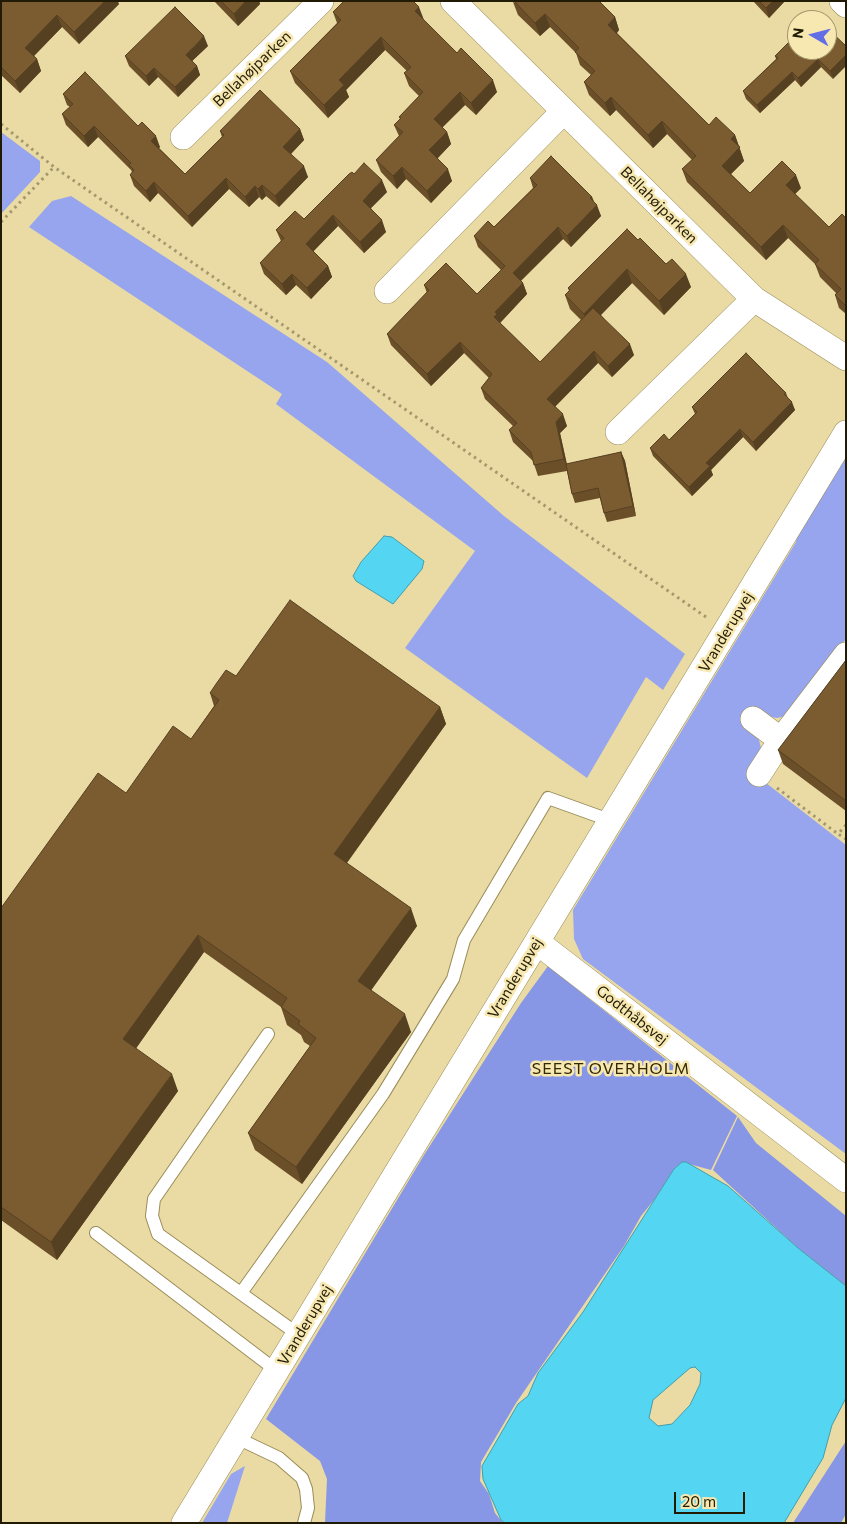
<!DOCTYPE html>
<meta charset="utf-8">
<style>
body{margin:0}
#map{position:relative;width:847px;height:1524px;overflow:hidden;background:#eadba4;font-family:Commissioner,sans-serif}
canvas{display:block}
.frame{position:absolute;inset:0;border:2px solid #211b06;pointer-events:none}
.north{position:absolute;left:787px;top:10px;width:50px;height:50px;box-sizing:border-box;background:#f7e8b1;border:1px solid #a1966d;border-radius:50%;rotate:278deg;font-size:14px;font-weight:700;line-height:20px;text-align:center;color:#211b06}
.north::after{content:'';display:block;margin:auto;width:18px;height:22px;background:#616ee6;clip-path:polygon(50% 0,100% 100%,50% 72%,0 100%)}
.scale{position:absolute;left:674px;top:1492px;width:71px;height:22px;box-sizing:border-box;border:2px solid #211b06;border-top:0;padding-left:6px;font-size:15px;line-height:18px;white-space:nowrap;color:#211b06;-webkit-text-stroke:4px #f7e8b1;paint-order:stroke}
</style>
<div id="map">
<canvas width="847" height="1524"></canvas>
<div class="frame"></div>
<div class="north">N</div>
<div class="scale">20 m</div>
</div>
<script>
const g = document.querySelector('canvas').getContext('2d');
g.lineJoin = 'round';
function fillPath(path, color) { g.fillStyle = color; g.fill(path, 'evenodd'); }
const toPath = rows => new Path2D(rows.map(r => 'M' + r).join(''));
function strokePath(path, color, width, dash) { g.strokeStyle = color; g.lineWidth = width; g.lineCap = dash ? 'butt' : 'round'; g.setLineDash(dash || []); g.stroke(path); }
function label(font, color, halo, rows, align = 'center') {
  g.font = font + ' Commissioner,sans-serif'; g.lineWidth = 5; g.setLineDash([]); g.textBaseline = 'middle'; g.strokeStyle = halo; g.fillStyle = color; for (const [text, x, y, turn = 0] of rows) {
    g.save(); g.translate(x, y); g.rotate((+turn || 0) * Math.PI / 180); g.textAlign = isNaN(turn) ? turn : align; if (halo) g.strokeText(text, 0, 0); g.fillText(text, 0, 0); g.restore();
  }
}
const green = toPath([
 [1,132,40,161,40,172,1,214],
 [71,196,327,362,504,516,685,654,663,690,646,677,587,778,405,648,475,551,276,404,282,394,29,227,52,201],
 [846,458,846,639,787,716,777,718,766,716,758,736,761,748,748,769,846,845,846,1154,583,959,574,939,573,910,796,542,797,532,840,459],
 [245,1466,227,1523,202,1523,231,1474]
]);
const forest = toPath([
 [548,966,737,1116,711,1170,682,1162,674,1169,654,1200,641,1216,624,1246,516,1403,481,1462,480,1481,489,1494,495,1513,503,1523,325,1523,327,1479,320,1461,266,1419,424,1155,521,1003],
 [738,1117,756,1143,846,1216,846,1286,798,1248,713,1170],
 [846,1441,846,1514,841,1523,793,1523]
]);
const water = toPath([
 [384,536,392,537,424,561,422,569,393,604,356,581,353,576,361,562,384,536],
 [682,1162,686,1162,728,1186,798,1248,846,1286,846,1398,832,1425,823,1458,784,1523,505,1523,501,1520,483,1479,482,1466,518,1404,528,1396,538,1373,583,1312,674,1169,682,1162],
 [695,1367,701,1373,700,1384,690,1405,672,1424,658,1426,649,1418,653,1400,690,1368,695,1367]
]);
const path = toPath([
 [1,124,54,167,706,617],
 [1,222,54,167],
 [777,788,838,834],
 [846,825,838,834,846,839]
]);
const lane = toPath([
 [268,1034,154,1199,152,1216,158,1234,299,1335],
 [96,1233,277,1371],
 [241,1293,383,1094,453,979,464,940,548,798,612,821],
 [237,1438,279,1458,302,1478,306,1489,308,1508,304,1523]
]);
const street = toPath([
 [453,1,754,299,846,358],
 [842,1,846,5],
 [183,137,321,1],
 [387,291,564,111],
 [618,432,754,299],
 [753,719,781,740],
 [759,774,781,740,846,655],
 [537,942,846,1180],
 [184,1523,846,433]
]);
const wall = toPath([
 [1,1,119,4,79,44,62,27,34,56,37,59,41,71,20,93,1,75],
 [214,1,259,1,260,4,238,26],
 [753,1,785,1,769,18],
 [513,2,615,17,619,30,617,33,709,125,735,135,744,161,731,174,750,193,801,188,795,194,829,227,846,218,846,314,839,308,835,295,836,293,820,277,815,264,788,238,766,260,687,182,682,169,692,160,667,134,653,148,616,110,610,116,589,95,584,82,591,75,580,65,576,53,550,27,540,36,518,15],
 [333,12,424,20,497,92,476,115,465,105,442,127,447,132,451,144,437,159,452,181,431,203,406,179,397,189,381,172,376,160,399,136,394,125,400,119,399,117,419,96,409,86,404,73,407,71,385,50,346,90,349,97,328,118,295,83,290,71,337,23],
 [208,46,192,61,197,66,200,75,178,97,158,77,149,86,129,66,125,56],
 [797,50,827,50,833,79,821,67,801,87,795,80,760,113,746,99,743,91,776,59,775,56],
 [63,94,138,126,160,147,159,148,185,174,222,137,220,131,300,129,304,140,291,154,308,177,279,207,266,196,262,200,259,197,249,207,229,189,192,227,158,193,150,202,134,186,130,175,132,172,131,170,98,137,88,147,66,125,62,114,70,107,67,105],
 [354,174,387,192,371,208,386,232,364,253,338,226,313,251,328,266,332,277,311,299,296,285,286,295,264,274,260,263,281,241,276,230,304,219],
 [530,178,592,197,601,216,571,247,563,239,521,281,523,283,527,294,500,323,540,362,581,320,570,309,565,295,569,291,568,288,638,240,666,264,691,287,664,315,632,283,601,315,634,355,612,377,598,363,555,406,567,426,560,433,567,464,621,452,625,461,636,516,607,522,604,513,600,498,575,503,572,494,567,471,538,476,533,461,513,442,509,430,513,426,485,399,481,388,489,378,464,353,431,386,391,345,387,334,427,293,424,285,477,294,501,270,478,247,474,236,494,227,533,188],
 [786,393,788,398,795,410,756,451,743,437,711,470,713,475,692,496,653,456,650,448,669,440,695,414,692,407],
 [846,660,846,811,783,764,778,750],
 [236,676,440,707,446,724,347,863,417,926,371,990,411,1032,302,1184,255,1150,248,1133,310,1046,304,1042,301,1035,287,1025,281,1007,204,952,136,1048,178,1091,57,1260,1,1220,1,908,126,793,191,739,214,706,210,693]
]);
const shadedWall = toPath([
 [105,1,118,1,119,4,79,44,74,32],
 [246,1,259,1,260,4,238,26,234,14],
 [773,1,785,1,769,18,766,8],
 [419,7,424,20,415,11],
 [545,14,550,27,540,36,535,23],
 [57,15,62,27,30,60,25,48],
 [615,17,619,30,613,38,608,25],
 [204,36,208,46,189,64,186,55],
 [381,37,385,50,346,90,349,97,328,118,324,105,339,80],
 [846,55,846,66,833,79,830,71],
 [37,59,41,71,20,93,15,81],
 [818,59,821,67,801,87,798,78],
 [197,66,200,75,178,97,175,87],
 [154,68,158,77,149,86,146,76],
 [792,72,795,80,760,113,757,105],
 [493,80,497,92,476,115,471,103],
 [460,92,465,105,438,132,434,119],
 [611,97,616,110,610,116,605,103],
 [662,121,667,134,653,148,648,135],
 [94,126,98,137,88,147,84,136],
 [300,129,304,140,287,158,283,147],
 [447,132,451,144,433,163,429,150],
 [735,135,744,161,726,179,722,166,731,139],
 [156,136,160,147,155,152,151,141],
 [304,166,308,177,279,207,275,196],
 [402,167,406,179,397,189,393,176],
 [448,169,452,181,431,203,427,191],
 [796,175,801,188,791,198,786,185],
 [226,178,229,189,192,227,188,216],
 [382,180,387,192,367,212,363,201],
 [154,182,158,193,150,202,146,191],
 [262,185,266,196,262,200,258,189],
 [255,186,259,197,249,207,245,197],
 [592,197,595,207,597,205,601,216,571,247,567,236],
 [333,215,338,226,310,255,306,244],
 [382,220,386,232,364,253,360,242],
 [783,225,788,238,766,260,761,247],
 [558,227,563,239,517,284,513,273],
 [328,266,332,277,311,299,307,288],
 [627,269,632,283,589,327,584,314],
 [292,274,296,285,286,295,282,284],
 [686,274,691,287,664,315,659,301],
 [523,283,527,294,500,323,494,317,495,312],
 [460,342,464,353,431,386,427,374],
 [630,344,634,355,612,377,608,366],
 [594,351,598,363,552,410,547,399],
 [792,402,795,410,756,451,753,442],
 [563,414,567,426,560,433,568,471,564,459,556,422],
 [740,429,743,437,711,470,713,475,692,496,689,487,706,463],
 [621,452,625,461,636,516,633,506],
 [440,707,446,724,340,872,334,854],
 [411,908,417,926,365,999,358,981],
 [198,935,204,952,130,1057,123,1039],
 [405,1014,411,1032,302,1184,296,1167],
 [172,1074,178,1091,57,1260,51,1242]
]);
const building = toPath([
 [1,1,105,1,74,32,57,15,25,48,37,59,15,81,1,67,1,1],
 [221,1,246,1,234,14,221,1],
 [344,1,413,1,419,7,415,11,457,53,461,48,493,80,471,103,460,92,434,119,447,132,429,150,448,169,427,191,402,167,393,176,376,160,403,132,394,125,401,118,399,117,423,92,404,73,411,67,381,37,339,80,344,85,324,105,290,71,341,20,333,12,344,1],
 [514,1,599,1,615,17,608,25,709,125,716,117,735,135,731,139,740,147,722,166,750,193,782,161,796,175,786,185,829,227,842,214,846,218,846,306,835,295,841,289,815,264,819,260,783,225,761,247,682,169,696,156,662,121,648,135,611,97,605,103,584,82,595,71,575,52,579,48,545,14,535,23,514,1],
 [759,1,773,1,766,8,759,1],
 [175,7,204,36,186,55,197,66,175,87,154,68,146,76,125,56,175,7],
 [827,28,846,46,846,55,830,71,818,59,798,78,792,72,757,105,743,91,778,58,775,56,795,36,797,38,797,50,827,50,827,28],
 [85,72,138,126,142,122,156,136,151,141,185,174,224,135,220,131,260,90,300,129,283,147,304,166,275,196,262,185,258,189,255,186,245,197,226,178,188,216,154,182,146,191,130,175,134,170,129,165,131,163,94,126,84,136,62,114,73,104,63,94,85,72],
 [551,156,592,197,590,198,597,205,567,236,558,227,513,273,523,283,495,312,497,314,494,317,540,362,593,308,630,344,608,366,594,351,547,399,563,414,556,422,564,459,534,465,531,452,509,430,517,423,481,388,492,374,460,342,427,374,387,334,429,290,424,285,446,263,477,294,505,266,474,236,488,221,494,227,537,185,530,178,551,156],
 [364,163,382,180,363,201,382,220,360,242,333,215,306,244,328,266,307,288,292,274,282,284,260,263,284,238,276,230,295,211,304,219,349,174,352,172,354,174,364,163],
 [627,229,638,240,640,238,666,264,672,259,686,274,659,301,627,269,584,314,565,295,570,290,568,288,627,229],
 [746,353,786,393,784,394,792,402,753,442,740,429,706,463,710,466,689,487,650,448,664,434,669,440,697,412,692,407,746,353],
 [621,452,633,506,604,513,598,488,572,494,566,464,621,452],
 [290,600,440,707,334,854,411,908,358,981,405,1014,296,1167,248,1133,316,1038,298,1024,300,1021,281,1007,287,998,198,935,123,1039,172,1074,51,1242,1,1207,1,908,98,773,126,793,173,726,191,739,219,700,210,693,216,684,226,670,236,676,290,600],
 [846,660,846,801,778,750,846,660]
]);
const streetNames = [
 ["Bellahøjparken",252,69,-44],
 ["Bellahøjparken",659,205,45],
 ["Vranderupvej",726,632,-59],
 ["Vranderupvej",515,978,-59],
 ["Godthåbsvej",632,1015,38],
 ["Vranderupvej",305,1325,-59]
];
const neighbourhoodNames = [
 ["SEEST OVERHOLM",611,1069]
];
fillPath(green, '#96a5ed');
fillPath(forest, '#8796e5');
fillPath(water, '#54d5f1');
strokePath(water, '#459daa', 1);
strokePath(lane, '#9a8c58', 14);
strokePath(street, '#9a8c58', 26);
strokePath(path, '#a4986d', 3, [2.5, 4]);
strokePath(lane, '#fff', 12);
strokePath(street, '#fff', 25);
fillPath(wall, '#6a4f29');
fillPath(shadedWall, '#564022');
fillPath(building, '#7b5c30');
strokePath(building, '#564022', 1);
label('15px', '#211b06', '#f7e8b1', streetNames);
g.letterSpacing = '1px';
label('16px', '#332901', '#f7e8b1', neighbourhoodNames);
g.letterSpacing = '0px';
</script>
